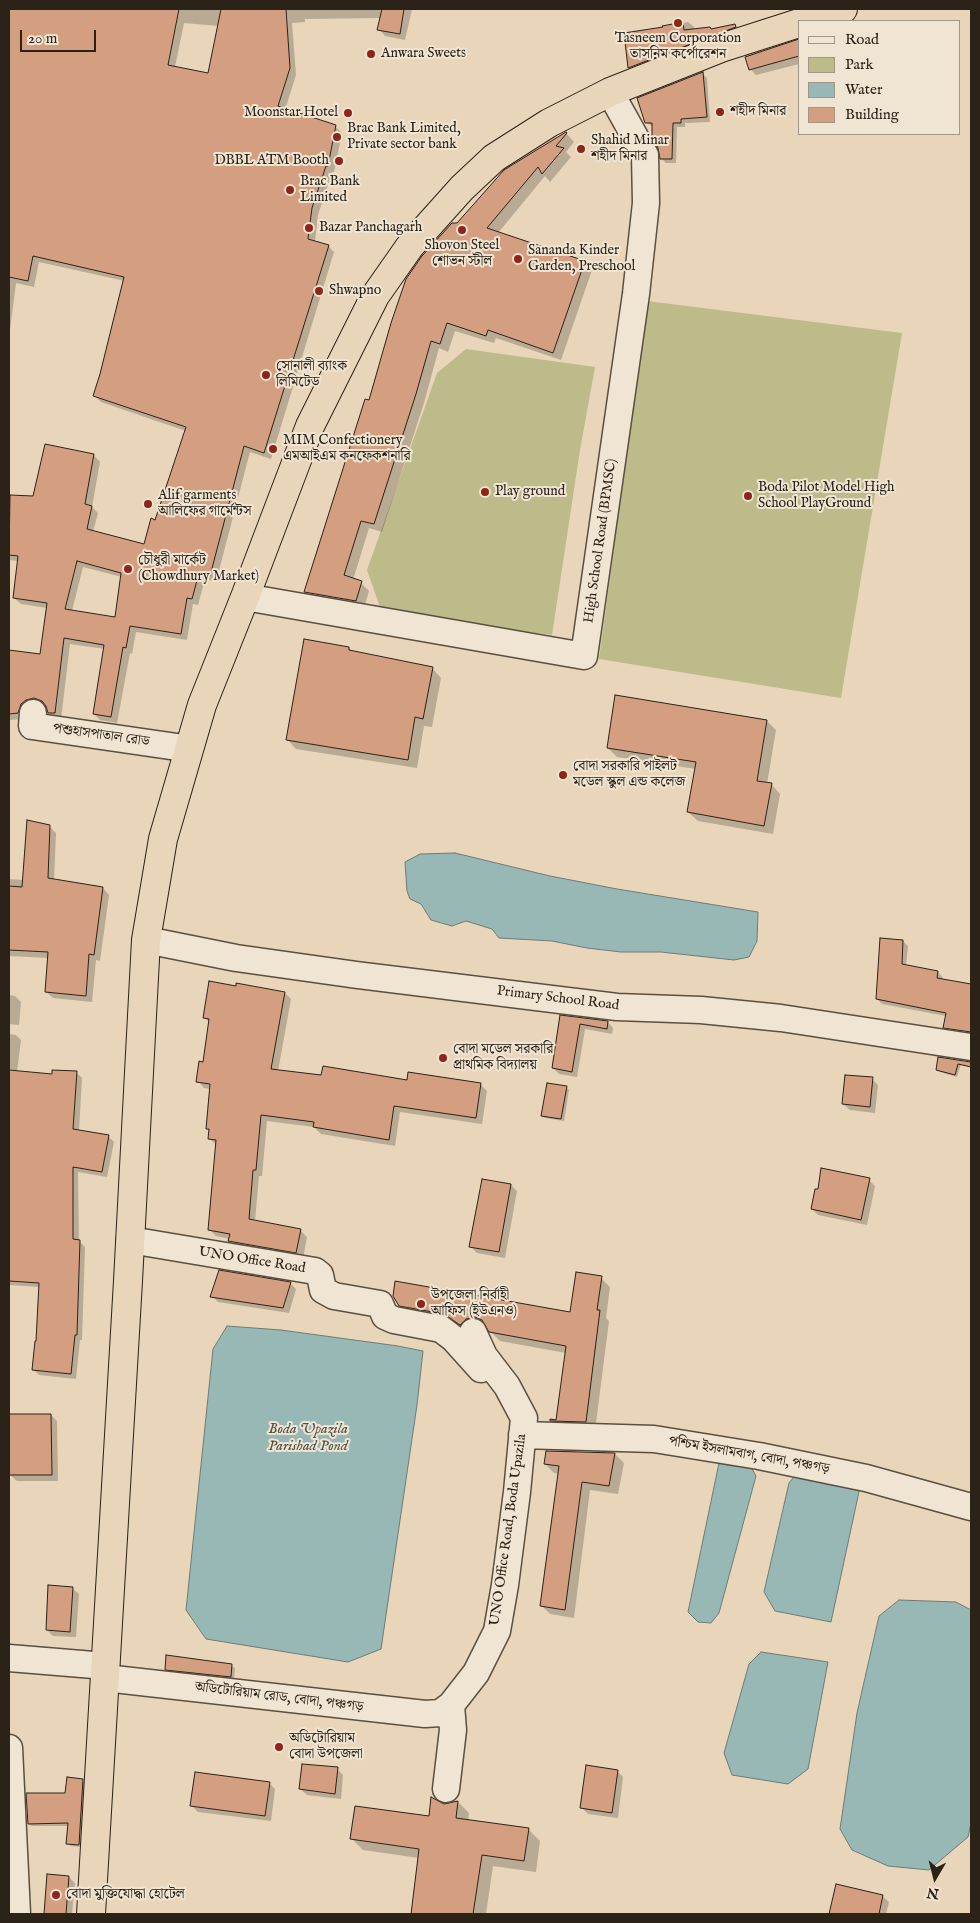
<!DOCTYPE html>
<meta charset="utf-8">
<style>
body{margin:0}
#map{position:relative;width:980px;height:1923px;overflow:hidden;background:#e8d5ba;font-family:"IM FELL English",serif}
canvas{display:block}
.frame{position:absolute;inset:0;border:10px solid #2b2218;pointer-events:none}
.legend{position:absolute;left:798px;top:20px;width:162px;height:115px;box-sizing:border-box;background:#f0e4d2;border:1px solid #a19688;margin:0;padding:6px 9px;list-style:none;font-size:15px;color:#2b2218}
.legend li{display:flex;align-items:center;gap:10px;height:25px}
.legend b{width:25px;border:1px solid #a19688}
.north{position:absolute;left:910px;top:1853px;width:50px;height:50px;-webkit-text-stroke:4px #f0e4d2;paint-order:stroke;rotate:188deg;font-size:14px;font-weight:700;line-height:20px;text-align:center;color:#2b2218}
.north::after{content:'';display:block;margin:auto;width:18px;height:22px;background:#2b2218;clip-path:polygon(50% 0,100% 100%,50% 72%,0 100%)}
.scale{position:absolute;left:20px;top:30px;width:76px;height:22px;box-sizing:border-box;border:2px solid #2b2218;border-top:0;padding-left:6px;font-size:15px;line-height:18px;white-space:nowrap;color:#2b2218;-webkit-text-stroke:4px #f0e4d2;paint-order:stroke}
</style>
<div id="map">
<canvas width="980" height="1923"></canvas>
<div class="frame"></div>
<ul class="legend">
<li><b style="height:6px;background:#f0e4d2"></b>Road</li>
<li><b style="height:14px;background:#bebb8b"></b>Park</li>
<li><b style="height:14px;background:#98b8b5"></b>Water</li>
<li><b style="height:14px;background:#d49e81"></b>Building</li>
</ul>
<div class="north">N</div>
<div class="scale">20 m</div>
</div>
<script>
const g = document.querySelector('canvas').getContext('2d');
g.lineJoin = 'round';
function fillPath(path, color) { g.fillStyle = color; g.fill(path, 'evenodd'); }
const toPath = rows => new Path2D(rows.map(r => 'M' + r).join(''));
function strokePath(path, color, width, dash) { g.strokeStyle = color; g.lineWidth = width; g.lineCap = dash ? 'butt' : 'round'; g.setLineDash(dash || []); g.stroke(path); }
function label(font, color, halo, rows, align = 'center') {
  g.font = font + ' "IM FELL English","Noto Serif Bengali",serif'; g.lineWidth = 4; g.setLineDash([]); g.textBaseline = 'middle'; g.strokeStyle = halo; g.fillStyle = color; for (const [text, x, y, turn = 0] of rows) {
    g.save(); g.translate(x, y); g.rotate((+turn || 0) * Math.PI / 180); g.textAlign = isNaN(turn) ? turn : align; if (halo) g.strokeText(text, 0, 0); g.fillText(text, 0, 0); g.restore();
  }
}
const green = toPath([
 [647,301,902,333,841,698,599,659],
 [466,349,595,367,580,450,552,635,447,622,381,610,367,570,437,373]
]);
const water = toPath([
 [455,853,550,876,617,889,758,912,757,941,749,957,734,960,661,952,621,952,587,948,552,941,499,938,492,929,466,921,452,926,431,920,421,904,410,899,407,891,405,862,420,854,455,853],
 [227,1326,281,1330,398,1346,423,1351,417,1405,381,1649,348,1662,206,1639,186,1610,213,1349,227,1326],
 [748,1462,756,1476,719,1613,711,1623,698,1622,688,1612,719,1463,748,1462],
 [798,1472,860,1487,831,1622,775,1611,764,1592,789,1483,798,1472],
 [899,1600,956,1602,971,1610,971,1823,968,1837,929,1870,888,1866,852,1850,840,1829,857,1713,879,1616,899,1600],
 [761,1652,828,1662,808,1769,788,1784,732,1775,724,1753,749,1664,761,1652]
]);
const shadow = toPath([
 [9,9,412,9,405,40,385,36,379,29,381,18,305,19,305,22,292,23,296,75,285,110,335,126,342,133,334,172,332,172,318,215,315,241,328,246,334,252,271,459,250,452,216,582,205,579,198,605,193,604,187,640,136,632,132,654,130,653,117,723,100,720,94,714,105,649,70,644,61,719,55,719,49,712,48,706,41,704,24,719,9,720,9,651,41,656,47,608,21,604,14,598,19,561,9,560,9,496,34,498,46,446,94,455,100,462,92,507,98,513,93,532,145,546,156,521,186,431,101,402,94,395,125,281,39,262,34,287,16,283,9,338],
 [184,23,219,26,209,74,175,67],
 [83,567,122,577,116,618,72,611],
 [688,22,694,27,694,30,711,30,735,26,740,31,635,72,631,68,718,35,716,33,664,28,664,27],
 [799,41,799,64,756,75,750,69],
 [702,73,707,78,710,122,685,123,685,127,677,127,676,163,666,163,661,158,653,127,646,122],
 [566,133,574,142,566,152,571,157,550,182,545,176,498,233,584,262,592,270,561,360,496,338,494,343,455,331,448,352,439,348,424,403,382,532,369,528,353,580,361,583,369,591,364,608,314,600,306,592,370,402,457,225],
 [349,648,353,653,432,668,441,678,432,727,424,726,417,768,296,749,287,739],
 [767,721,776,730,767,784,771,784,780,794,773,834,698,821,688,812,696,769,617,757,608,748],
 [49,826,56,833,54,880,103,888,109,895,100,961,96,960,92,1002,53,998,46,992,49,958,9,956,9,879,24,880],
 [903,941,908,946,906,966,938,972,943,978,942,980,971,985,971,1030,950,1028,946,1016,882,1004,877,999],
 [285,993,291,999,278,1071,408,1082,480,1084,487,1091,482,1124,400,1112,395,1146,321,1134,314,1127,267,1121,262,1176,259,1176,255,1221,300,1230,307,1237,303,1259,236,1247,229,1241,230,1239,216,1236,209,1229,216,1145,209,1138,210,1132,207,1129,211,1089,204,1088,198,1081,204,1064,210,1023,205,1018],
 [9,995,15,996,21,1002,19,1025,9,1024],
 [562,1017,608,1022,613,1028,612,1034,585,1029,577,1077,559,1074,553,1068],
 [9,1034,16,1035,21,1040,17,1072,53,1075,76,1072,82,1078,79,1131,108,1136,114,1142,107,1177,78,1172,79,1241,85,1247,82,1340,80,1340,76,1379,39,1375,33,1369,37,1342,40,1287,9,1285],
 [939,1059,961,1064,957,1077,940,1072,937,1070],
 [872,1079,878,1085,875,1113,850,1110,843,1104],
 [566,1087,569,1090,564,1121,545,1118,542,1116],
 [483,1180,511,1185,517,1191,505,1258,477,1253,471,1247],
 [869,1180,875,1186,867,1225,818,1215,812,1209],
 [601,1278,610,1287,606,1318,609,1321,595,1431,560,1429,551,1420,558,1421,566,1353,500,1341,485,1326,476,1327,470,1333,454,1323,409,1314,399,1305,571,1314],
 [290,1283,296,1289,289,1313,218,1302,212,1296],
 [51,1415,57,1421,58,1481,17,1481,10,1475],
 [547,1452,615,1454,624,1463,618,1494,590,1490,574,1618,550,1614,542,1606,559,1474,554,1473,545,1464],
 [72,1588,79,1594,76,1637,53,1636,47,1630],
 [232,1666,235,1668,234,1679,169,1672,166,1669],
 [337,1769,343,1775,341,1799,307,1795,300,1789],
 [617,1771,623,1777,618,1818,588,1814,582,1808],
 [83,1780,85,1783,82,1847,71,1846,68,1843,69,1826,32,1826,29,1824],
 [269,1783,275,1789,271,1821,198,1812,192,1806],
 [458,1802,469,1813,468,1821,528,1829,540,1841,536,1872,493,1866,486,1914,412,1914,419,1858,363,1850,352,1839,430,1817,444,1805],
 [48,1875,69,1877,75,1883,72,1914,45,1914],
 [837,1886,882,1896,889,1902,886,1914,831,1914]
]);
const building = toPath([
 [9,9,179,9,168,65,208,73,221,9,286,9,290,68,278,106,336,125,328,166,326,166,312,208,308,239,329,245,264,453,244,446,210,576,199,573,192,599,187,598,181,634,130,626,126,648,123,647,111,717,93,714,104,645,64,638,55,713,48,713,46,706,42,701,34,698,26,700,21,704,18,713,9,714,9,650,40,654,47,603,13,598,18,556,9,555,10,495,33,496,45,444,94,454,85,504,92,506,87,529,144,544,151,518,155,520,186,427,93,396,100,374,124,277,33,256,28,281,9,277,9,9],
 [77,561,121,573,115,617,65,609,77,561],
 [382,9,404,9,400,34,377,30,382,9],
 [683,22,684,30,710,27,711,29,735,24,736,27,628,68,624,33,663,27,662,26,683,22],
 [799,39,799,56,749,70,745,57,799,39],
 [703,72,707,117,681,119,681,123,673,123,672,159,660,159,658,148,652,136,652,123,645,123,637,98,703,72],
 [566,132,567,133,556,146,564,148,542,174,538,167,487,228,585,261,553,353,488,330,486,336,447,323,440,344,431,341,416,394,374,524,361,521,344,575,362,581,356,601,304,592,365,399,369,400,391,323,406,279,422,256,452,223,457,223,504,170,566,132],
 [304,639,349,647,349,650,433,667,423,719,415,717,408,760,286,740,304,639],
 [615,695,767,720,757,781,772,783,764,826,687,812,696,762,607,748,615,695],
 [27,820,50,825,48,878,103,887,94,955,89,954,86,996,45,992,48,952,9,950,9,886,22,887,27,820],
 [880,938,903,940,902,964,938,971,937,978,971,984,971,1032,943,1028,946,1013,876,999,880,938],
 [209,981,236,986,236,983,285,992,271,1069,321,1075,323,1066,407,1080,408,1072,481,1083,476,1118,394,1106,389,1140,313,1127,314,1122,261,1115,256,1170,253,1170,249,1219,301,1229,296,1253,228,1241,230,1234,208,1230,216,1140,208,1139,209,1129,206,1129,210,1084,196,1082,199,1061,203,1062,209,1019,203,1018,209,981],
 [560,1015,608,1021,607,1029,580,1024,572,1072,552,1068,560,1015],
 [938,1057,971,1062,971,1067,958,1064,955,1075,936,1070,938,1057],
 [9,1070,52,1074,52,1070,77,1071,73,1129,109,1135,102,1172,73,1167,73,1239,80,1240,77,1335,75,1335,71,1374,32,1370,35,1341,36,1341,39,1283,9,1281,9,1070],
 [845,1075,873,1077,870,1107,842,1104,845,1075],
 [547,1083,567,1086,561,1119,541,1116,547,1083],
 [821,1168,870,1178,861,1220,811,1209,815,1189,818,1189,821,1168],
 [482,1179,511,1184,499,1252,469,1247,482,1179],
 [219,1270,291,1282,283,1308,210,1297,219,1270],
 [576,1272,602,1276,597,1310,600,1310,586,1422,550,1421,550,1419,556,1420,566,1346,489,1332,482,1320,475,1317,466,1319,460,1325,444,1314,399,1306,393,1296,395,1281,570,1312,576,1272],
 [9,1414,51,1414,52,1475,9,1475,9,1414],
 [546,1451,615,1453,609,1486,582,1482,565,1610,540,1606,559,1466,544,1464,546,1451],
 [48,1585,73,1587,70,1632,46,1630,48,1585],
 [166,1655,232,1664,231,1677,165,1670,166,1655],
 [302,1764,338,1767,335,1794,299,1789,302,1764],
 [586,1765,618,1770,612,1813,580,1808,586,1765],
 [195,1772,270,1782,265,1816,190,1806,195,1772],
 [67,1777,83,1779,79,1845,66,1844,68,1823,28,1824,26,1793,65,1793,67,1777],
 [431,1797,444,1804,458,1801,456,1818,529,1828,524,1861,482,1855,473,1914,411,1914,419,1849,350,1839,355,1806,429,1816,431,1797],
 [47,1874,69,1876,66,1914,44,1914,47,1874],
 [836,1884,883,1895,879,1914,829,1914,836,1884]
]);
const minor = toPath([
 [245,597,584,656,636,294,646,203,645,155,610,92],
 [33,713,32,726,184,748],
 [146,940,236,958,357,975,617,1007,701,1010,781,1018,971,1047],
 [130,1240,315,1271,320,1275,323,1290,334,1296,380,1304,385,1316,394,1320,441,1329,454,1339,481,1369],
 [522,1435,654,1439,759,1456,866,1478,971,1507],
 [9,1658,106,1666],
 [105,1678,425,1714,440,1713,451,1705],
 [9,1748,17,1914],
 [446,1789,453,1730,451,1705,476,1673,497,1631,505,1585,517,1492,524,1418,507,1386,484,1356,473,1332]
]);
const highway = toPath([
 [803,21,843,9],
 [91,1914,128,1281,146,940,163,839,202,705,245,597,310,426,375,296,410,246,462,188,494,158,549,123,610,92,721,48,799,23]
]);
const markers = [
 [678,23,5,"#8f2418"],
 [371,54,5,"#8f2418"],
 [720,112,5,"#8f2418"],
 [348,113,5,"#8f2418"],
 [337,137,5,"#8f2418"],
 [581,149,5,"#8f2418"],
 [339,161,5,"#8f2418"],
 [290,190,5,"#8f2418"],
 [309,228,5,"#8f2418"],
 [462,230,5,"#8f2418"],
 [518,259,5,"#8f2418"],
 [319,291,5,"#8f2418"],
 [266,375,5,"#8f2418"],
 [273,449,5,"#8f2418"],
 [485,492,5,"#8f2418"],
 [748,496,5,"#8f2418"],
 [148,504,5,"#8f2418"],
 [128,569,5,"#8f2418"],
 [563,775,5,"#8f2418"],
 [443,1058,5,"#8f2418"],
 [421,1304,5,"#8f2418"],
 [279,1747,5,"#8f2418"],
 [56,1895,5,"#8f2418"]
];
const poiNames = [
 ["Tasneem Corporation",678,39,"center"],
 ["তাসনিম কর্পোরেশন",678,55,"center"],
 ["Anwara Sweets",381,54],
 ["শহীদ মিনার",730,112],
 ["Moonstar Hotel",338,113,"right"],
 ["Brac Bank Limited,",347,129],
 ["Private sector bank",347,145],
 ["Shahid Minar",591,141],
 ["শহীদ মিনার",591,157],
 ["DBBL ATM Booth",329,161,"right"],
 ["Brac Bank",300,182],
 ["Limited",300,198],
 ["Bazar Panchagarh",319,228],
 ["Shovon Steel",462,246,"center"],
 ["শোভন স্টীল",462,262,"center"],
 ["Sananda Kinder",528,251],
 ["Garden, Preschool",528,267],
 ["Shwapno",329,291],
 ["সোনালী ব্যাংক",276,367],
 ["লিমিটেড",276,383],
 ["MIM Confectionery",283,441],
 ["এমআইএম কনফেকশনারি",283,457],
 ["Boda Pilot Model High",758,488],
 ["School PlayGround",758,504],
 ["Play ground",495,492],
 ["Alif garments",158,496],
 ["আলিফের গার্মেন্টস",158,512],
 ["চৌধুরী মার্কেট",138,561],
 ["(Chowdhury Market)",138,577],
 ["বোদা সরকারি পাইলট",573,767],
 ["মডেল স্কুল এন্ড কলেজ",573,783],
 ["বোদা মডেল সরকারি",453,1050],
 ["প্রাথমিক বিদ্যালয়",453,1066],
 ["উপজেলা নির্বাহী",431,1296],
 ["আফিস (ইউএনও)",431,1312],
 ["অডিটোরিয়াম",289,1739],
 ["বোদা উপজেলা",289,1755],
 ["বোদা মুক্তিযোদ্ধা হোটেল",66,1895]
];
const streetNames = [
 ["High School Road (BPMSC)",601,541,-82],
 ["পশুহাসপাতাল রোড",101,736,8],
 ["Primary School Road",558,999,7],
 ["UNO Office Road",252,1261,9],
 ["পশ্চিম ইসলামবাগ, বোদা, পঞ্চগড়",749,1456,10],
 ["UNO Office Road, Boda Upazila",509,1530,-82],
 ["অডিটোরিয়াম রোড, বোদা, পঞ্চগড়",279,1698,7]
];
const waterNames = [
 ["Boda Upazila",308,1430],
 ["Parishad Pond",308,1447]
];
fillPath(green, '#bebb8b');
fillPath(water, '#98b8b5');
strokePath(water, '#6c7c76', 1);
fillPath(shadow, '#0003');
fillPath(building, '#d49e81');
strokePath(building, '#2b2218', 1);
strokePath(minor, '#5a4f40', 29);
strokePath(highway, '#2b2218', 30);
strokePath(minor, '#f0e4d2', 26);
strokePath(highway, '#e8d5ba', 28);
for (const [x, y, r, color] of markers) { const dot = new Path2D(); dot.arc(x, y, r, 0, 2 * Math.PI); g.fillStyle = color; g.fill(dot); strokePath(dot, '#f0e4d2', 2); }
label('14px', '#2b2218', '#f0e4d2', poiNames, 'left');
label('14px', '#2b2218', '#f0e4d2', streetNames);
label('italic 15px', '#4c4f47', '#f0e4d2', waterNames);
</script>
